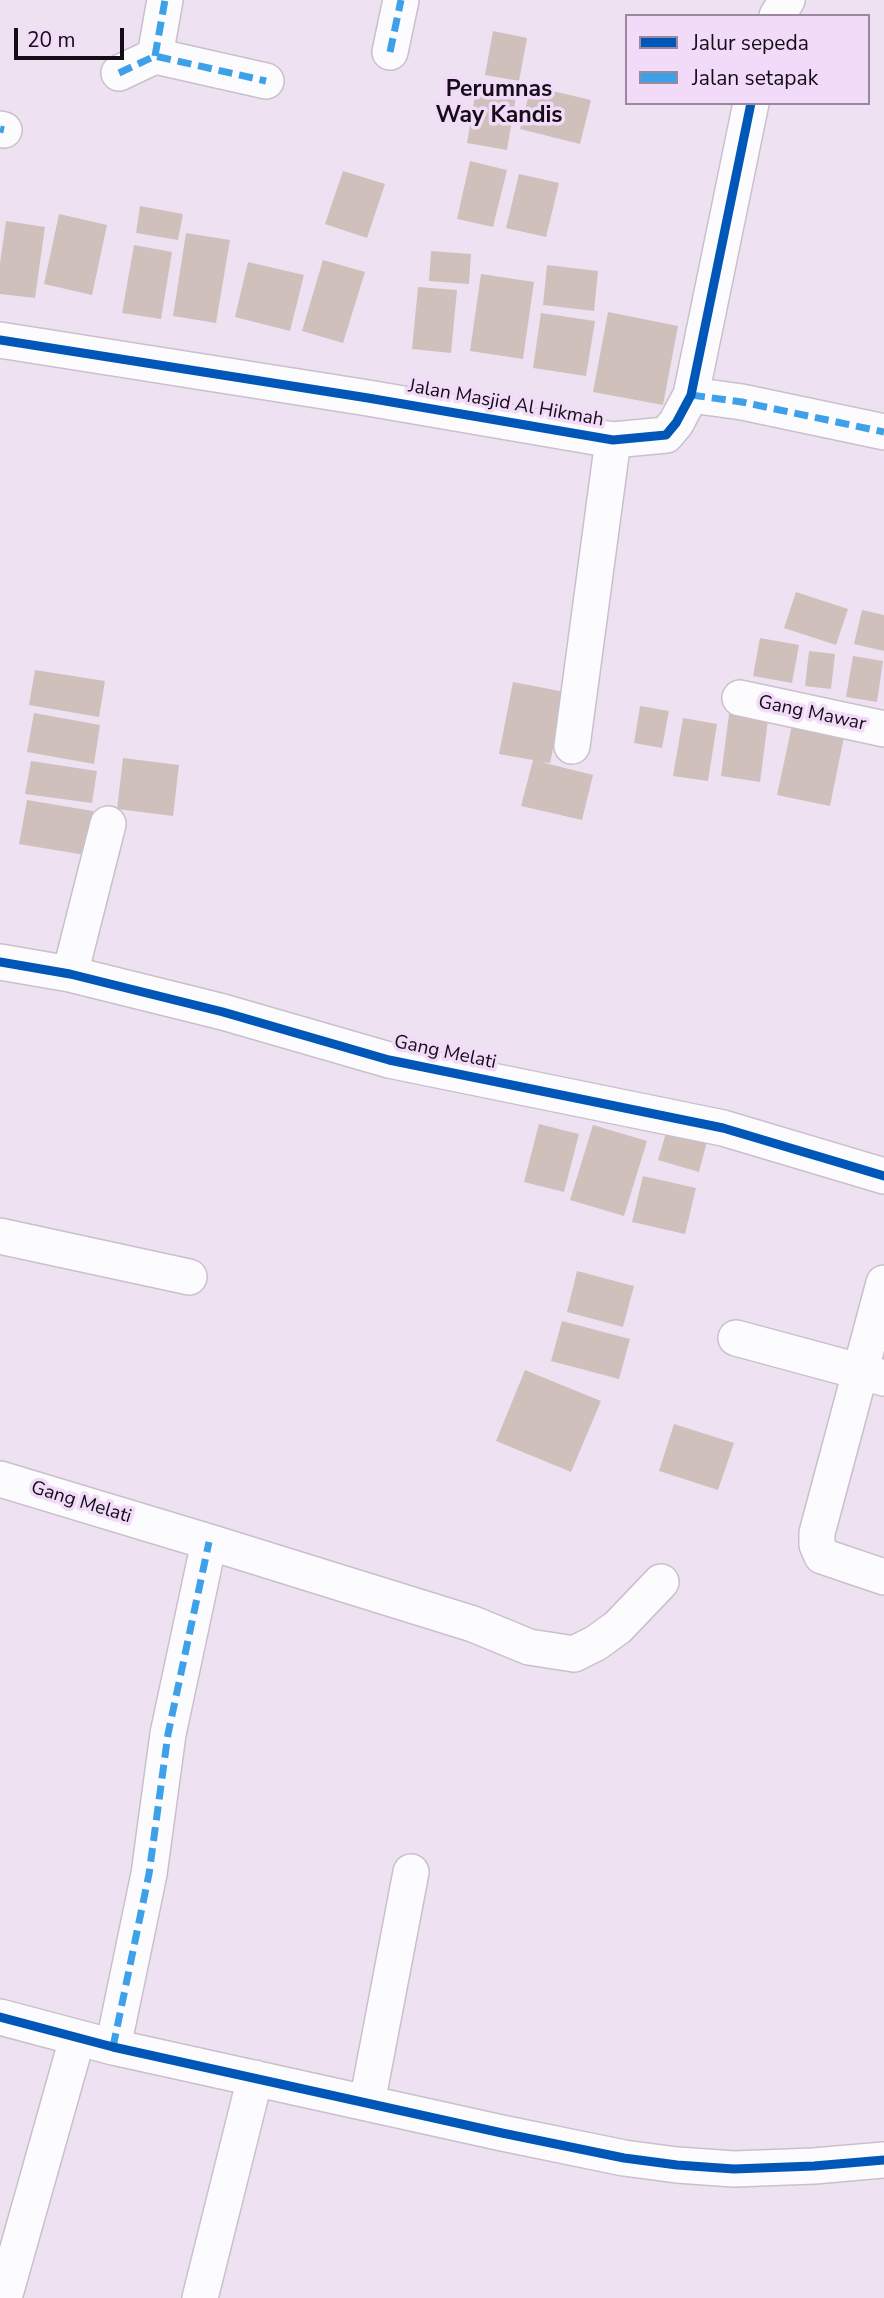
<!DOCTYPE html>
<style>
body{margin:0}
#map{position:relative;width:884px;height:2298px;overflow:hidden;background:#eee2f2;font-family:"Nunito Sans",sans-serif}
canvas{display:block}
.legend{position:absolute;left:625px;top:14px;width:245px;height:91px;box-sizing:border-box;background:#f2dbf9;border:2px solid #99889e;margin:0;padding:9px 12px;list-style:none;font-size:21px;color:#140c16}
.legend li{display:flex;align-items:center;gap:14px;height:35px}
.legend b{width:35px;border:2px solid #99889e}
.scale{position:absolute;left:14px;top:28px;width:110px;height:32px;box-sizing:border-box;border:4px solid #140c16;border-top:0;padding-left:9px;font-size:21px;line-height:24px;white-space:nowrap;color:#140c16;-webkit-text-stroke:5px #f2dbf9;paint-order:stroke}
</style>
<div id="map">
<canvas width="884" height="2298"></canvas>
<ul class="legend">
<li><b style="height:9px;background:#0057b8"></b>Jalur sepeda</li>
<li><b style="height:9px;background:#3da1ea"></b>Jalan setapak</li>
</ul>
<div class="scale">20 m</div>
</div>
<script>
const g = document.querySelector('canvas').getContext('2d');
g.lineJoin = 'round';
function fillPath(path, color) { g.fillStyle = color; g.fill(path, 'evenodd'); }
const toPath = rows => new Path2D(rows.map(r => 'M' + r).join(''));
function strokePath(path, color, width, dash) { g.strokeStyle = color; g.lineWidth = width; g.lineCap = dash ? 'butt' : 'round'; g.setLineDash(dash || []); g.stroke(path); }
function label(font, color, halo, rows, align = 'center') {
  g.font = font + ' "Nunito Sans",sans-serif'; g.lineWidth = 7; g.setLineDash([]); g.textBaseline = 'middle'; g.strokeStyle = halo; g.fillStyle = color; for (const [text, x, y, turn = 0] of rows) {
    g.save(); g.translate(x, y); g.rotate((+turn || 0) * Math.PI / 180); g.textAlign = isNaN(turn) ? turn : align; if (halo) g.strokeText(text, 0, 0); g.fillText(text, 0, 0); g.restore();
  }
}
const building = toPath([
 [493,31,527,38,519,81,485,75],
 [477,84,517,91,507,150,467,143],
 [531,86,591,100,580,144,520,129],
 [470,161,507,170,493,227,457,219],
 [343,171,385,184,367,238,325,224],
 [519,174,559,183,546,237,506,228],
 [140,206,183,214,178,240,136,233],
 [59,214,107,225,92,295,44,284],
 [6,221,45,227,35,298,0,294,0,263],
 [186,233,230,240,216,323,173,316],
 [134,245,172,252,161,319,122,313],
 [431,251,471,254,469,284,429,281],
 [323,260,365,272,343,343,302,331],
 [248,262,304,275,290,331,235,317],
 [547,265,598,271,594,311,543,305],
 [481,274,534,282,523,359,470,351],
 [418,287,457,290,451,353,412,349],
 [608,312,678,326,663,405,593,392],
 [541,313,595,321,586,376,533,368],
 [796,592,848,609,836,645,784,628],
 [862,610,884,615,884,651,854,644],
 [760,638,799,645,792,683,753,676],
 [809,651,835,654,831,689,805,686],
 [853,656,883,661,877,702,846,697],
 [35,670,105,681,99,717,29,705],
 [513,682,565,692,550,763,541,762,593,775,582,820,521,806,533,760,499,754],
 [640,706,669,711,662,748,634,743],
 [34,713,100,725,94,764,27,752],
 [729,714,768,720,760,782,721,776],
 [794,716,846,727,830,806,777,795],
 [683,718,717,724,708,781,673,776],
 [123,758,179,765,173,816,117,809],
 [31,761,97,771,92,803,25,794],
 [27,800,93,811,85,855,19,844],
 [539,1124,579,1134,564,1192,524,1182],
 [593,1125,647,1141,624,1216,570,1200],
 [668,1126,708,1138,699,1172,658,1160],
 [643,1176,696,1188,685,1234,632,1222],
 [577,1271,634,1286,623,1327,567,1312],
 [562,1321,630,1339,619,1379,551,1361],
 [525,1370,601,1401,571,1472,496,1441],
 [674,1424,734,1443,718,1490,659,1471]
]);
const street = toPath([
 [777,16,787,0],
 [390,52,401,0],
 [155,56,165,0],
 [119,73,155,56,266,81],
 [0,129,4,130],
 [0,340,368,398,613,440,666,435,676,423,691,395,751,103],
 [691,395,742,402,884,432],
 [740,698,884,729],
 [572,746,613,440],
 [0,962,70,974,223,1012,389,1060,723,1128,884,1176],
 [70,974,108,824],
 [0,1236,189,1277],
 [884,1283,817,1533,817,1545,822,1556,884,1577],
 [736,1338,884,1378],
 [0,1479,209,1542,473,1624,529,1647,574,1654,596,1643,618,1627,661,1582],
 [0,2017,113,2047,502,2133,624,2158,677,2165,734,2169,814,2166,884,2160],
 [113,2047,149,1874,168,1734,209,1542],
 [367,2103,411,1872],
 [4,2298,77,2039],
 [200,2298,255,2078]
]);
const quiet = toPath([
 [390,52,401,0],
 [155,56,165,0],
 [119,73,155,56,266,81],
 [0,129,4,130],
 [691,395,742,402,884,432],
 [113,2047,149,1874,168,1734,209,1542]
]);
const cycleway = toPath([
 [0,340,368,398,613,440,666,435,676,423,691,395,751,103],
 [0,962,70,974,223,1012,389,1060,723,1128,884,1176],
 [0,2017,113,2047,502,2133,624,2158,677,2165,734,2169,814,2166,884,2160]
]);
const streetNames = [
 ["Jalan Masjid Al Hikmah",506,404,10],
 ["Gang Mawar",812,714,12],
 ["Gang Melati",445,1053,12],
 ["Gang Melati",81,1503,17]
];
const quarterNames = [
 ["Perumnas",499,90],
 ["Way Kandis",499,116]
];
fillPath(building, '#cfc0bc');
strokePath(street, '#c9c0cc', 38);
strokePath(street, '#fcfbfd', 35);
strokePath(quiet, '#3da1ea', 7, [14, 7]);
strokePath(cycleway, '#0057b8', 9);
label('19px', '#140c16', '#f2dbf9', streetNames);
label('bold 23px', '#140c16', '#f2dbf9', quarterNames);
</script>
